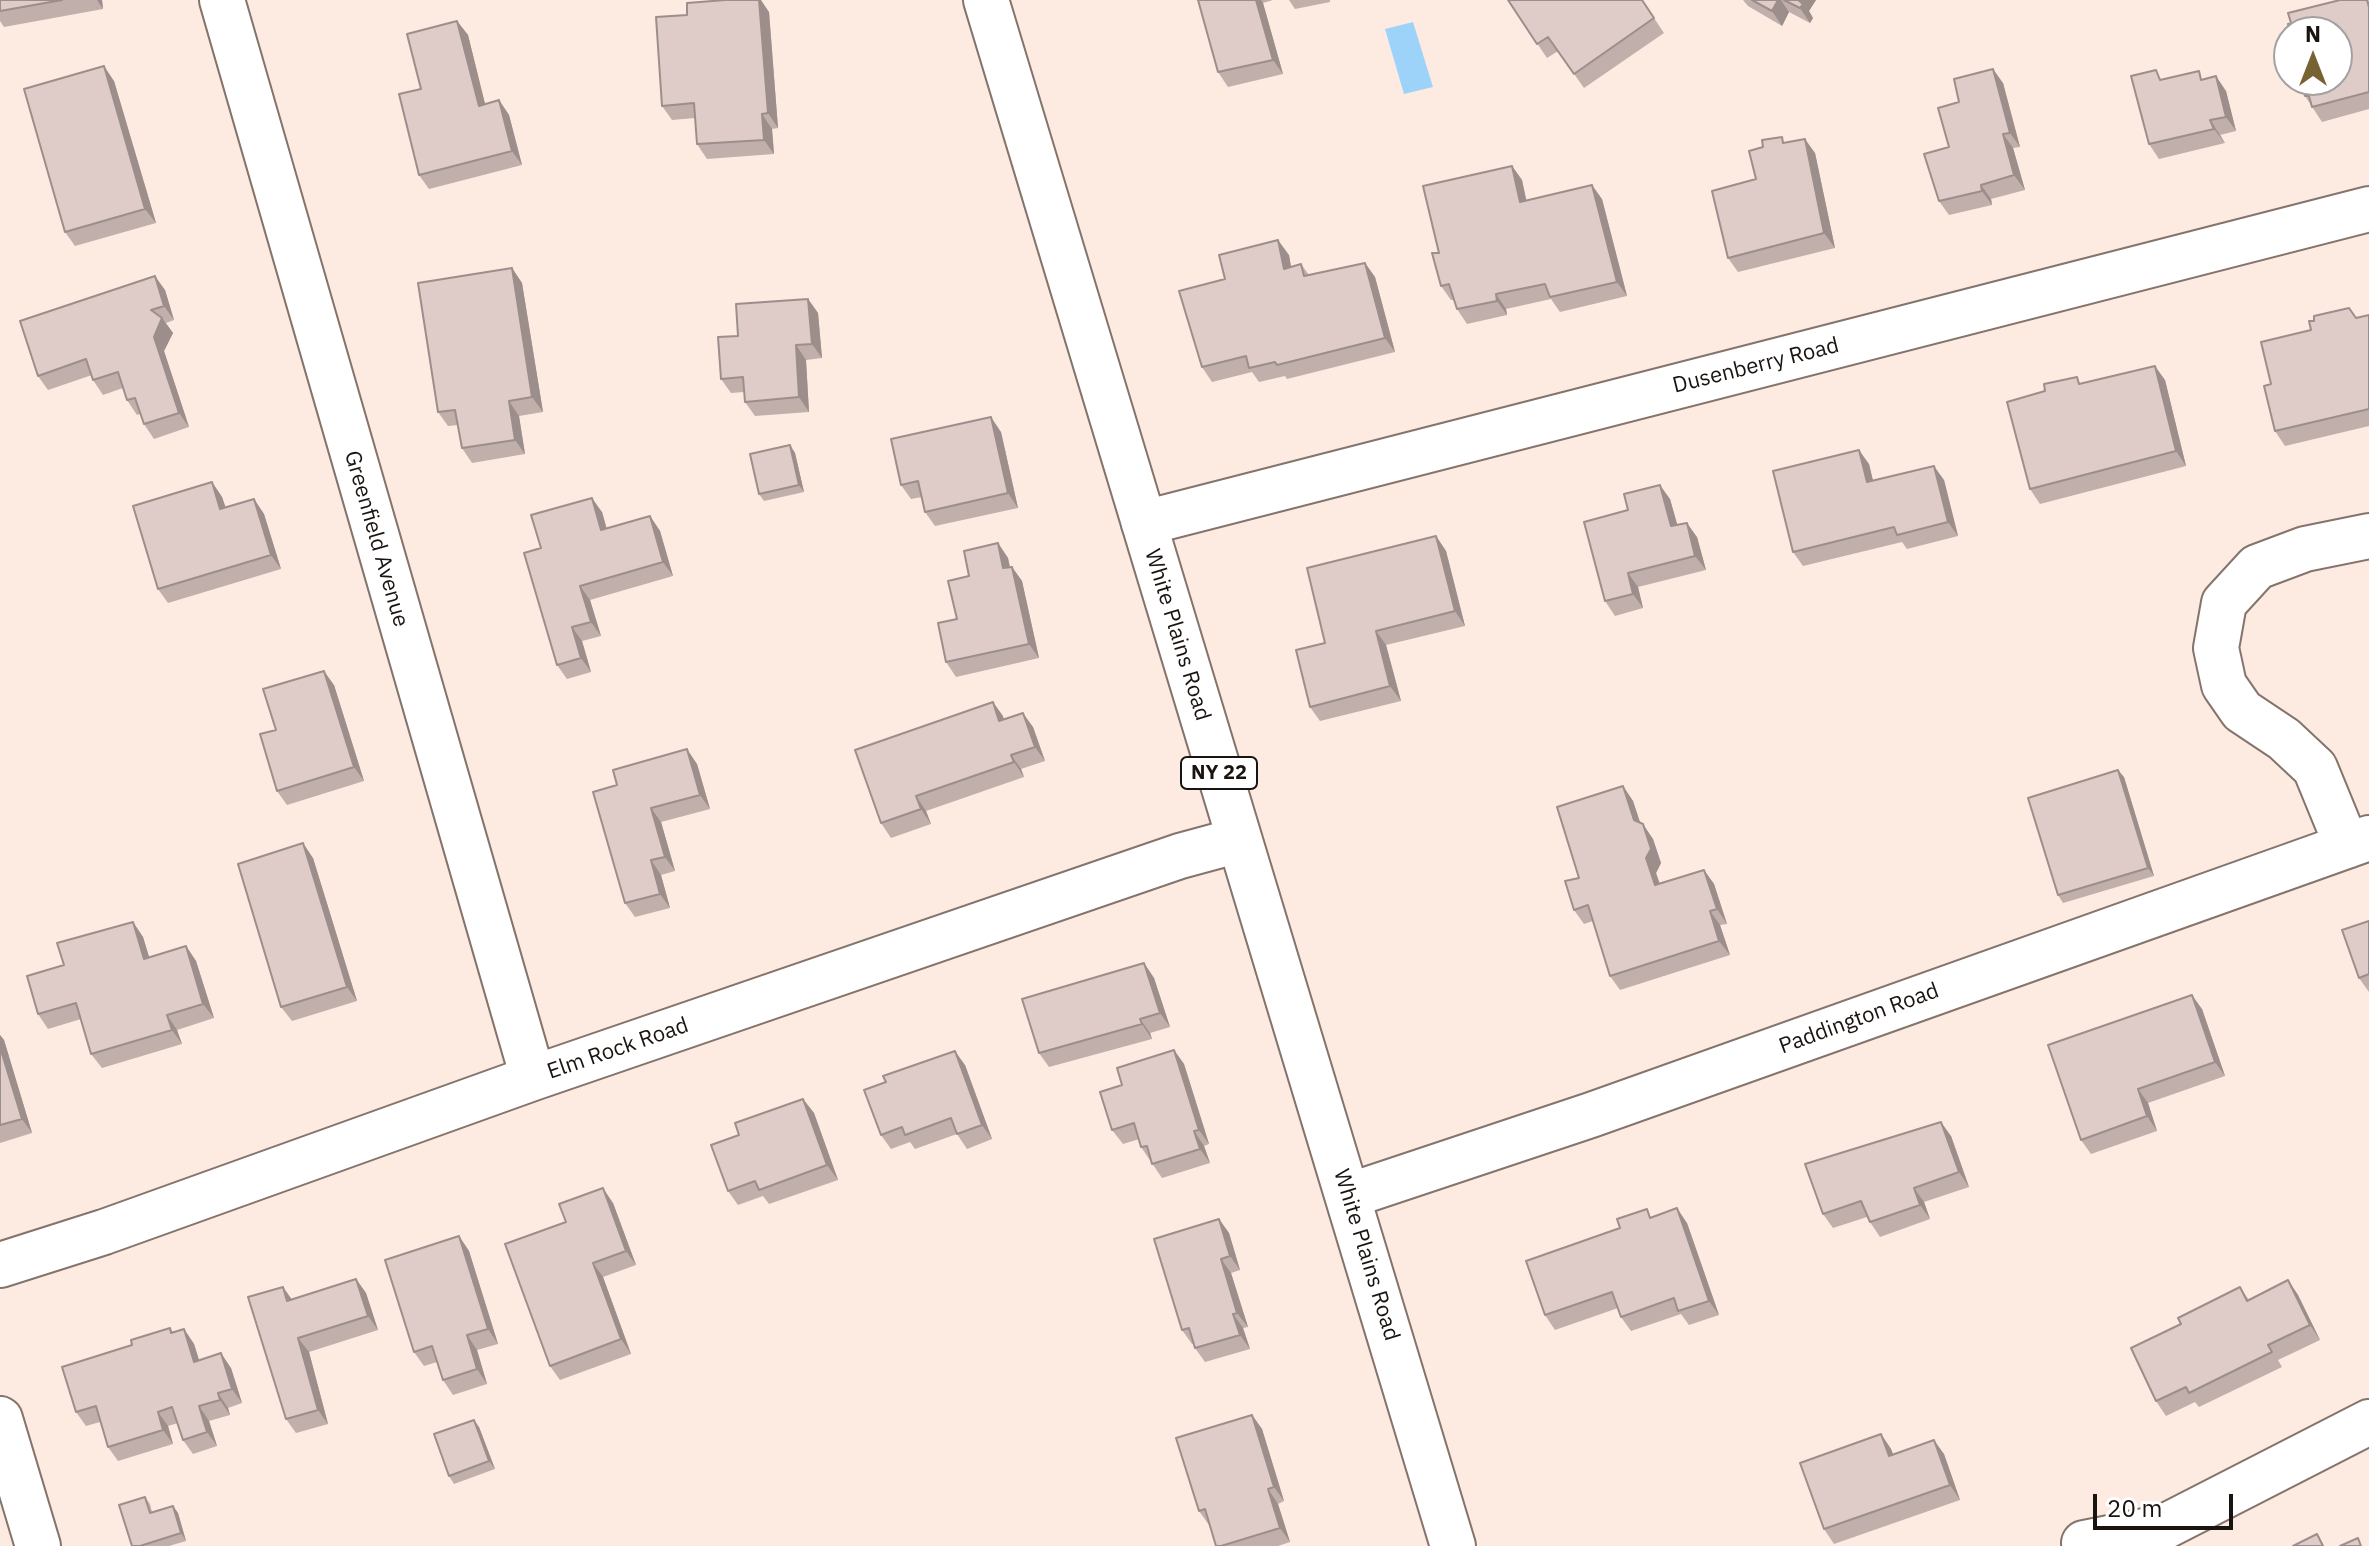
<!DOCTYPE html>
<style>
body{margin:0}
#map{position:relative;width:2369px;height:1546px;overflow:hidden;background:#fdebe2;font-family:"IBM Plex Sans",sans-serif}
canvas{display:block}
.north{position:absolute;left:2273px;top:16px;width:80px;height:80px;box-sizing:border-box;background:#fff;border:2px solid #a3a1a0;border-radius:50%;rotate:0deg;font-size:22px;font-weight:700;line-height:32px;text-align:center;color:#1a1411}
.north::after{content:'';display:block;margin:auto;width:28px;height:36px;background:#776231;clip-path:polygon(50% 0,100% 100%,50% 72%,0 100%)}
.scale{position:absolute;left:2093px;top:1494px;width:140px;height:36px;box-sizing:border-box;border:4px solid #1a1411;border-top:0;padding-left:10px;font-size:24px;line-height:28px;white-space:nowrap;color:#1a1411;-webkit-text-stroke:6px #fff;paint-order:stroke}
</style>
<div id="map">
<canvas width="2369" height="1546"></canvas>
<div class="north">N</div>
<div class="scale">20 m</div>
</div>
<script>
const g = document.querySelector('canvas').getContext('2d');
g.lineJoin = 'round';
function fillPath(path, color) { g.fillStyle = color; g.fill(path, 'evenodd'); }
const toPath = rows => new Path2D(rows.map(r => 'M' + r).join(''));
function strokePath(path, color, width, dash) { g.strokeStyle = color; g.lineWidth = width; g.lineCap = dash ? 'butt' : 'round'; g.setLineDash(dash || []); g.stroke(path); }
function label(font, color, halo, rows, align = 'center') {
  g.font = font + ' "IBM Plex Sans",sans-serif'; g.lineWidth = 7; g.setLineDash([]); g.textBaseline = 'middle'; g.strokeStyle = halo; g.fillStyle = color; for (const [text, x, y, turn = 0] of rows) {
    g.save(); g.translate(x, y); g.rotate((+turn || 0) * Math.PI / 180); g.textAlign = isNaN(turn) ? turn : align; if (halo) g.strokeText(text, 0, 0); g.fillText(text, 0, 0); g.restore();
  }
}
const water = toPath([
 [1413,22,1433,87,1404,94,1385,29]
]);
const minor = toPath([
 [222,0,533,1078],
 [1144,523,2369,209],
 [2347,846,2315,768,2284,739,2242,711,2224,685,2216,648,2224,603,2257,567,2305,549,2369,536],
 [1348,1196,1591,1115,2369,838],
 [0,1265,104,1232,533,1078,1180,856,1239,840],
 [0,1419,38,1546],
 [2084,1543,2164,1527,2369,1422]
]);
const major = toPath([
 [986,0,1453,1546]
]);
const wall = toPath([
 [0,0,102,0,103,9,4,27,0,21],
 [1198,0,1273,0,1263,3,1283,74,1228,87,1218,72],
 [1289,0,1330,0,1330,2,1295,9],
 [1508,0,1642,0,1664,33,1584,88,1558,51,1547,58],
 [1743,0,1816,0,1809,11,1813,18,1810,23,1789,12,1782,26,1748,6],
 [2369,0,2369,109,2322,122,2305,96],
 [769,12,778,128,772,129,774,154,707,159,697,144,695,118,672,120,662,106],
 [457,21,468,35,485,104,499,100,509,115,522,165,429,189,419,175,421,89],
 [2163,79,2204,79,2226,91,2236,131,2220,135,2225,143,2159,159,2149,144],
 [114,81,156,223,75,246,65,232],
 [2003,83,2020,147,2013,148,2025,190,1991,199,1992,205,1949,215,1939,201,1949,147,1959,102],
 [1786,142,1815,153,1835,248,1738,272,1728,258,1756,179],
 [1512,166,1522,180,1526,201,1602,199,1627,296,1560,312,1551,299,1506,309,1507,315,1467,324,1457,309,1454,300,1451,300,1441,286,1439,253],
 [1289,255,1291,267,1301,264,1309,275,1365,263,1375,277,1395,352,1287,379,1285,376,1259,382,1252,372,1212,382,1202,367,1225,279],
 [512,268,522,283,543,412,519,416,525,454,472,463,462,448,458,425,448,426,438,412],
 [165,290,174,320,166,323,173,333,164,351,189,427,154,439,144,424,140,414,137,415,127,400,123,388,103,395,93,380,92,375,48,390,38,376],
 [808,299,818,313,822,358,806,360,809,412,755,416,745,402,744,392,731,393,721,379,738,336],
 [2369,315,2369,426,2285,446,2275,431,2271,384,2311,330],
 [2165,380,2186,466,2040,504,2030,489,2081,384],
 [1001,432,1018,508,935,526,925,512,922,497,911,499,901,485],
 [790,445,795,453,804,492,764,501,759,494],
 [1869,464,1873,481,1944,480,1958,536,1907,549,1902,542,1803,566,1793,552],
 [212,482,222,497,226,508,254,499,264,514,281,569,168,603,158,589],
 [1670,499,1677,525,1697,537,1706,570,1638,587,1643,608,1615,616,1605,601],
 [602,512,607,529,650,516,660,531,673,576,590,600,601,636,582,641,591,672,567,679,557,665,541,548],
 [1436,536,1446,551,1465,626,1386,645,1401,701,1320,721,1310,707,1325,643],
 [998,543,1008,558,1010,567,1012,567,1022,581,1039,658,956,677,946,662,957,619,969,576],
 [334,685,364,781,287,805,277,791,276,730],
 [993,702,1004,720,1033,727,1045,761,1021,769,1024,777,926,811,931,824,891,838,881,823],
 [697,764,710,809,661,822,675,871,661,875,670,908,635,917,625,903,593,792],
 [2124,777,2154,876,2063,903,2058,895],
 [1623,786,1633,801,1640,823,1653,839,1661,863,1656,873,1660,884,1704,870,1714,884,1727,924,1720,925,1730,955,1620,990,1610,976,1593,921,1584,924,1574,910,1579,878],
 [313,858,357,1001,292,1021,281,1007],
 [2369,921,2369,992,2359,978],
 [133,922,143,937,149,957,186,946,196,961,214,1018,177,1030,182,1044,102,1068,91,1054,81,1019,48,1029,38,1014,64,965],
 [1144,963,1154,978,1170,1027,1150,1033,1152,1039,1049,1067,1039,1053],
 [2202,1009,2225,1076,2148,1103,2157,1131,2091,1154,2081,1140],
 [0,1035,4,1040,32,1133,0,1143],
 [1174,1050,1184,1064,1209,1144,1204,1146,1210,1163,1162,1178,1141,1147,1139,1139,1123,1144,1112,1130,1122,1085],
 [965,1065,992,1139,967,1149,957,1134,915,1149,910,1142,891,1149,881,1135,886,1082],
 [803,1099,814,1113,838,1180,769,1204,763,1196,738,1205,728,1191,739,1135],
 [1951,1136,1969,1187,1924,1202,1930,1219,1880,1237,1870,1222,1867,1217,1833,1228,1823,1214],
 [613,1203,636,1265,603,1277,631,1354,560,1380,550,1366,566,1222],
 [1653,1217,1687,1223,1719,1315,1689,1325,1681,1314,1631,1331,1621,1317,1618,1308,1555,1330,1545,1315],
 [1219,1219,1229,1233,1240,1270,1231,1273,1248,1327,1243,1328,1250,1349,1205,1362,1195,1348,1194,1344,1192,1344,1182,1330],
 [459,1236,469,1251,498,1344,477,1350,487,1384,453,1395,443,1380,437,1362,424,1366,414,1352],
 [356,1279,366,1293,378,1330,309,1352,328,1424,296,1433,286,1419,291,1299],
 [2288,1280,2298,1295,2320,1340,2278,1360,2282,1367,2199,1407,2195,1402,2166,1416,2156,1401,2181,1324,2240,1287,2249,1300],
 [170,1328,173,1332,184,1329,194,1344,199,1360,231,1368,242,1403,228,1408,230,1415,209,1421,217,1446,193,1454,183,1440,178,1423,168,1426,173,1444,118,1461,108,1447,100,1422,86,1426,76,1412,132,1345],
 [1252,1415,1262,1429,1284,1501,1278,1504,1290,1542,1278,1546,1216,1546,1209,1525,1199,1511],
 [479,1427,495,1469,454,1484,449,1476],
 [1881,1434,1891,1449,1893,1454,1944,1454,1960,1500,1834,1544,1824,1529],
 [145,1497,150,1504,152,1512,173,1506,178,1513,186,1541,169,1546,132,1546]
]);
const shadedWall = toPath([
 [97,0,102,0,103,9],
 [759,0,761,0,769,12,778,128,768,113],
 [1256,0,1261,0,1263,3,1283,74,1273,60],
 [1778,0,1781,0,1789,12,1782,26,1772,11],
 [1798,0,1816,0,1809,11,1813,18,1810,23,1800,8],
 [457,21,468,35,489,120,479,106],
 [104,66,114,81,156,223,145,209],
 [1993,69,2003,83,2020,147,2010,133],
 [2216,76,2226,91,2236,131,2226,117],
 [499,100,509,115,522,165,512,151],
 [762,114,772,129,774,154,764,140],
 [2210,120,2220,135,2225,143,2214,129],
 [2003,134,2013,148,2025,190,2014,175],
 [1805,139,1815,153,1835,248,1824,233],
 [1512,166,1522,180,1530,217,1520,202],
 [1592,185,1602,199,1627,296,1617,282],
 [1981,185,1991,199,1992,205,1982,191],
 [1278,240,1289,255,1294,283,1284,269],
 [1365,263,1375,277,1395,352,1385,338],
 [512,268,522,283,543,412,532,397],
 [155,276,165,290,174,320,164,306],
 [1496,294,1506,309,1507,315,1497,301],
 [808,299,818,313,822,358,812,344],
 [162,318,173,333,164,351,189,427,179,413,154,337],
 [796,345,806,360,809,412,799,397],
 [2155,366,2165,380,2186,466,2176,451],
 [509,401,519,416,525,454,515,440],
 [991,417,1001,432,1018,508,1008,493],
 [790,445,795,453,804,492,799,485],
 [1859,450,1869,464,1877,497,1867,482],
 [1934,466,1944,480,1958,536,1948,522],
 [212,482,222,497,231,524,220,509],
 [1660,485,1670,499,1682,541,1671,526],
 [592,498,602,512,611,545,601,530],
 [254,499,264,514,281,569,271,555],
 [650,516,660,531,673,576,663,562],
 [1687,523,1697,537,1706,570,1695,556],
 [1436,536,1446,551,1465,626,1455,611],
 [998,543,1008,558,1013,583,1003,568],
 [1012,567,1022,581,1039,658,1029,644],
 [1628,573,1638,587,1643,608,1633,594],
 [580,586,590,600,601,636,591,622],
 [572,627,582,641,591,672,581,658],
 [1376,631,1386,645,1401,701,1390,686],
 [324,671,334,685,364,781,354,767],
 [993,702,1003,716,1009,736,999,721],
 [1023,713,1033,727,1045,761,1035,747],
 [687,749,697,764,710,809,700,795],
 [1011,755,1021,769,1024,777,1014,762],
 [2118,770,2124,777,2154,876,2148,868],
 [1623,786,1633,801,1644,834,1634,820],
 [916,796,926,811,931,824,921,809],
 [651,808,661,822,675,871,665,857],
 [1643,824,1653,839,1661,863,1656,873,1665,900,1655,885,1646,858],
 [303,843,313,858,357,1001,347,987],
 [651,860,661,875,670,908,660,894],
 [1704,870,1714,884,1727,924,1717,909],
 [1710,911,1720,925,1730,955,1719,941],
 [133,922,143,937,154,973,144,959],
 [186,946,196,961,214,1018,203,1004],
 [1144,963,1154,978,1170,1027,1160,1013],
 [2192,995,2202,1009,2225,1076,2215,1062],
 [167,1015,177,1030,182,1044,172,1030],
 [1140,1019,1150,1033,1152,1039,1142,1024],
 [0,1035,4,1040,32,1133,22,1119,0,1047],
 [1174,1050,1184,1064,1209,1144,1199,1130],
 [955,1051,965,1065,992,1139,982,1125],
 [2138,1089,2148,1103,2157,1131,2147,1116],
 [803,1099,814,1113,838,1180,827,1165],
 [1941,1122,1951,1136,1969,1187,1959,1172],
 [1194,1131,1204,1146,1210,1163,1200,1149],
 [603,1188,613,1203,636,1265,626,1251],
 [1914,1188,1924,1202,1930,1219,1920,1205],
 [1677,1208,1687,1223,1719,1315,1709,1301],
 [1219,1219,1229,1233,1240,1270,1230,1256],
 [459,1236,469,1251,498,1344,488,1329],
 [1221,1259,1231,1273,1248,1327,1237,1313],
 [593,1263,603,1277,631,1354,621,1339],
 [356,1279,366,1293,378,1330,368,1316],
 [2288,1280,2298,1295,2320,1340,2310,1325],
 [283,1287,293,1301,287,1301],
 [1233,1314,1243,1328,1250,1349,1240,1335],
 [184,1329,194,1344,204,1376,194,1362],
 [467,1335,477,1350,487,1384,477,1369],
 [298,1338,309,1352,328,1424,318,1410],
 [221,1353,231,1368,242,1403,232,1389],
 [218,1393,228,1408,230,1415,220,1400],
 [199,1406,209,1421,217,1446,207,1432],
 [158,1412,168,1426,173,1444,163,1430],
 [1252,1415,1262,1429,1284,1501,1274,1487],
 [474,1420,479,1427,495,1469,489,1461],
 [1881,1434,1891,1449,1899,1470,1889,1456],
 [1934,1440,1944,1454,1960,1500,1950,1485],
 [1268,1489,1278,1504,1290,1542,1280,1528],
 [173,1506,178,1513,186,1541,181,1533]
]);
const building = toPath([
 [0,0,62,0,0,11,0,0],
 [725,0,759,0,768,113,762,114,764,140,697,144,694,103,662,106,656,17,687,15,687,3,725,0],
 [1198,0,1256,0,1273,60,1218,72,1198,0],
 [1508,0,1642,0,1654,18,1574,74,1548,37,1537,44,1508,0],
 [1752,0,1778,0,1772,11,1752,0],
 [1784,0,1798,0,1803,4,1800,8,1784,0],
 [2340,0,2367,0,2369,7,2369,92,2312,107,2309,96,2305,96,2301,80,2337,80,2337,32,2290,32,2288,24,2291,23,2288,13,2340,0],
 [457,21,479,106,499,100,512,151,419,175,399,94,421,89,407,34,457,21],
 [104,66,145,209,65,232,24,89,104,66],
 [1993,69,2010,133,2003,134,2014,175,1981,185,1982,191,1939,201,1924,154,1949,147,1938,108,1959,102,1954,79,1993,69],
 [2156,70,2160,80,2199,71,2201,80,2216,76,2226,117,2210,120,2214,129,2149,144,2131,76,2156,70],
 [1782,137,1783,143,1805,139,1824,233,1728,258,1712,191,1756,179,1749,151,1763,147,1762,140,1782,137],
 [1512,166,1520,202,1592,185,1617,282,1550,297,1545,284,1496,294,1497,301,1457,309,1449,284,1441,286,1432,253,1439,253,1423,186,1512,166],
 [1278,240,1284,269,1301,264,1304,276,1365,263,1385,338,1277,365,1275,362,1249,368,1246,356,1202,367,1179,291,1225,279,1219,255,1278,240],
 [512,268,532,397,509,401,515,440,462,448,455,410,438,412,418,283,512,268],
 [155,276,164,306,151,310,162,318,154,337,179,413,144,424,135,398,127,400,118,372,93,380,86,359,38,376,20,321,155,276],
 [808,299,812,344,796,345,799,397,745,402,743,377,721,379,718,337,738,336,736,304,808,299],
 [2349,308,2356,318,2369,315,2369,409,2275,431,2264,386,2271,384,2261,342,2311,330,2309,321,2314,321,2314,316,2349,308],
 [2155,366,2176,451,2030,489,2007,402,2045,391,2044,384,2077,377,2079,384,2155,366],
 [991,417,1008,493,925,512,918,481,901,485,891,439,991,417],
 [790,445,799,485,759,494,750,454,790,445],
 [1859,450,1867,482,1934,466,1948,522,1897,535,1894,527,1793,552,1773,471,1859,450],
 [212,482,220,509,254,499,271,555,158,589,133,506,212,482],
 [1660,485,1671,526,1687,523,1695,556,1628,573,1633,594,1605,601,1584,522,1628,510,1624,494,1660,485],
 [592,498,601,530,650,516,663,562,580,586,591,622,572,627,581,658,557,665,524,553,541,548,531,515,592,498],
 [1436,536,1455,611,1376,631,1390,686,1310,707,1296,650,1325,643,1307,568,1436,536],
 [998,543,1003,568,1012,567,1029,644,946,662,938,623,957,619,948,581,969,576,964,551,998,543],
 [324,671,354,767,277,791,260,734,276,730,263,689,324,671],
 [993,702,999,721,1023,713,1035,747,1011,755,1014,762,916,796,921,809,881,823,855,750,993,702],
 [687,749,700,795,651,808,665,857,651,860,660,894,625,903,593,792,617,785,613,770,687,749],
 [2118,770,2148,868,2058,895,2028,798,2118,770],
 [1623,786,1634,820,1643,824,1651,849,1646,858,1655,885,1704,870,1717,909,1710,911,1719,941,1610,976,1588,905,1574,910,1565,881,1579,878,1557,807,1623,786],
 [303,843,347,987,281,1007,238,864,303,843],
 [2369,921,2369,974,2359,978,2342,930,2369,921],
 [133,922,144,959,186,946,203,1004,167,1015,172,1030,91,1054,76,1003,38,1014,27,976,64,965,57,943,133,922],
 [1144,963,1160,1013,1140,1019,1142,1024,1039,1053,1022,999,1144,963],
 [2192,995,2215,1062,2138,1089,2147,1116,2081,1140,2048,1045,2192,995],
 [0,1047,22,1119,0,1125,0,1047],
 [1174,1050,1199,1130,1194,1131,1200,1149,1152,1164,1147,1146,1141,1147,1134,1123,1112,1130,1100,1092,1122,1085,1117,1068,1174,1050],
 [955,1051,982,1125,957,1134,951,1118,905,1135,902,1127,881,1135,864,1090,886,1082,883,1076,955,1051],
 [803,1099,827,1165,759,1190,755,1181,728,1191,711,1145,739,1135,735,1123,803,1099],
 [1941,1122,1959,1172,1914,1188,1920,1205,1870,1222,1861,1201,1823,1214,1805,1164,1941,1122],
 [603,1188,626,1251,593,1263,621,1339,550,1366,505,1244,566,1222,559,1204,603,1188],
 [1677,1208,1709,1301,1678,1311,1674,1298,1621,1317,1612,1292,1545,1315,1526,1261,1620,1228,1617,1219,1647,1209,1650,1218,1677,1208],
 [1219,1219,1230,1256,1221,1259,1237,1313,1233,1314,1240,1335,1195,1348,1189,1328,1182,1330,1154,1239,1219,1219],
 [459,1236,488,1329,467,1335,477,1369,443,1380,432,1346,414,1352,385,1260,459,1236],
 [356,1279,368,1316,298,1338,318,1410,286,1419,248,1297,283,1287,287,1301,356,1279],
 [2288,1280,2310,1325,2268,1345,2272,1352,2189,1393,2186,1387,2156,1401,2131,1348,2181,1324,2178,1318,2240,1287,2247,1301,2288,1280],
 [170,1328,171,1333,184,1329,194,1362,221,1353,232,1389,218,1393,220,1400,199,1406,207,1432,183,1440,172,1407,158,1412,163,1430,108,1447,96,1406,76,1412,62,1367,132,1345,131,1340,170,1328],
 [1252,1415,1274,1487,1268,1489,1280,1528,1221,1546,1216,1546,1205,1509,1199,1511,1176,1438,1252,1415],
 [474,1420,489,1461,449,1476,434,1434,474,1420],
 [1881,1434,1889,1456,1934,1440,1950,1485,1824,1529,1800,1463,1881,1434],
 [145,1497,150,1513,173,1506,181,1533,140,1546,132,1546,119,1505,145,1497],
 [2317,1534,2323,1546,2293,1546,2317,1534],
 [2358,1538,2361,1546,2340,1546,2358,1538]
]);
const shields = [
 [1219,773,76]
];
const shieldNames = [
 ["NY 22",1219,773]
];
const streetNames = [
 ["Dusenberry Road",1756,366,-14],
 ["Greenfield Avenue",376,539,74],
 ["White Plains Road",1177,635,73],
 ["Paddington Road",1859,1019,-20],
 ["Elm Rock Road",618,1049,-19],
 ["White Plains Road",1366,1255,73]
];
fillPath(water, '#9ed3f9');
strokePath(minor, '#84746c', 48);
strokePath(major, '#84746c', 48);
strokePath(minor, '#fff', 44);
strokePath(major, '#fff', 44);
fillPath(wall, '#c0afab');
fillPath(shadedWall, '#9c8e8b');
fillPath(building, '#dfcbc7');
strokePath(building, '#9c8e8b', 2);
for (const [x, y, w] of shields) { const box = new Path2D(); box.roundRect(x - w / 2, y - 16, w, 32, 6); g.fillStyle = '#fff'; g.fill(box); strokePath(box, '#1a1411', 2); }
label('bold 20px', '#1a1411', null, shieldNames);
label('22px', '#1a1411', '#fff', streetNames);
</script>
